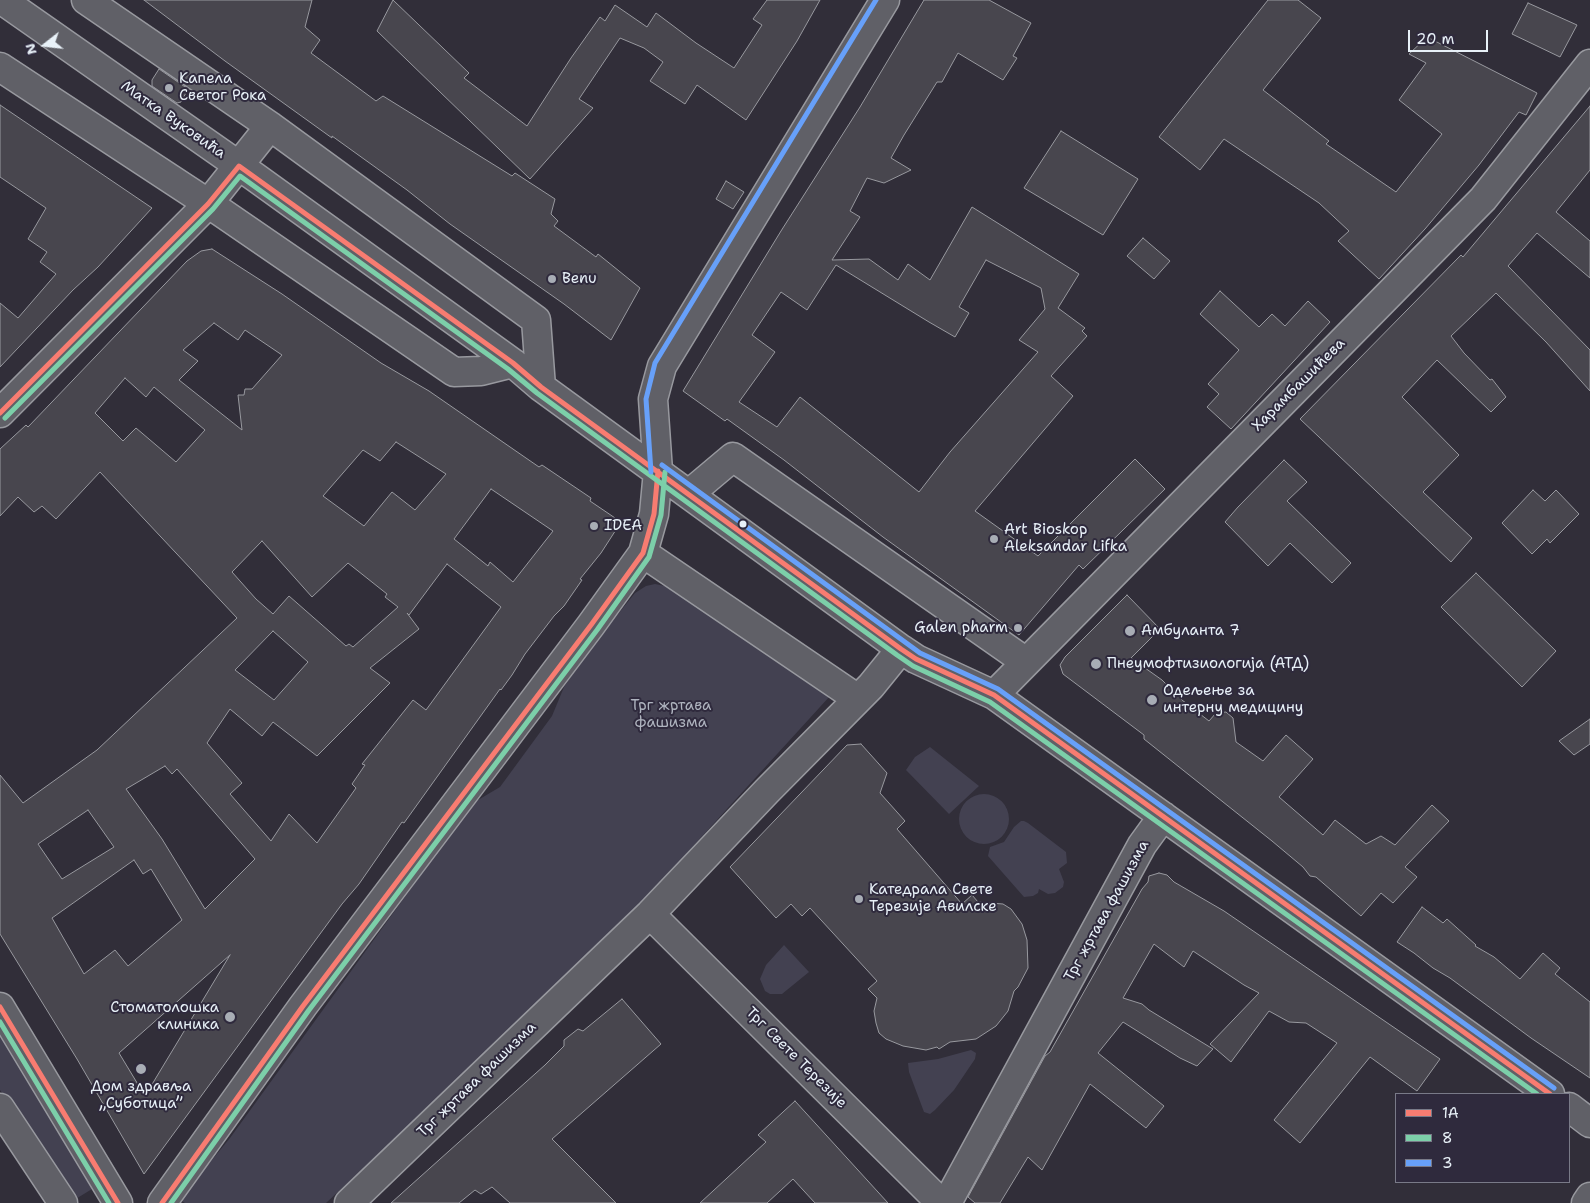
<!DOCTYPE html>
<meta charset="utf-8">
<style>
body{margin:0}
#map{position:relative;width:1590px;height:1203px;overflow:hidden;background:#312e39;font-family:"Shantell Sans",sans-serif}
canvas{display:block}
.legend{position:absolute;left:1395px;top:1093px;width:175px;height:90px;box-sizing:border-box;background:#2f2a3d;border:1px solid #797a88;margin:0;padding:6px 9px;list-style:none;font-size:15px;color:#e8f1f8}
.legend li{display:flex;align-items:center;gap:10px;height:25px}
.legend b{width:25px;border:1px solid #797a88}
.north{position:absolute;left:20px;top:20px;width:50px;height:50px;-webkit-text-stroke:4px #2f2a3d;paint-order:stroke;rotate:254deg;font-size:14px;font-weight:700;line-height:20px;text-align:center;color:#e8f1f8}
.north::after{content:'';display:block;margin:auto;width:18px;height:22px;background:#e8f1f8;clip-path:polygon(50% 0,100% 100%,50% 72%,0 100%)}
.scale{position:absolute;left:1408px;top:30px;width:80px;height:22px;box-sizing:border-box;border:2px solid #e8f1f8;border-top:0;padding-left:6px;font-size:15px;line-height:18px;white-space:nowrap;color:#e8f1f8;-webkit-text-stroke:4px #2f2a3d;paint-order:stroke}
</style>
<div id="map">
<canvas width="1590" height="1203"></canvas>
<ul class="legend">
<li><b style="height:6px;background:#f87c71"></b>1A</li>
<li><b style="height:6px;background:#7ccfa9"></b>8</li>
<li><b style="height:6px;background:#67a0f9"></b>3</li>
</ul>
<div class="north">N</div>
<div class="scale">20 m</div>
</div>
<script>
const g = document.querySelector('canvas').getContext('2d');
g.lineJoin = 'round';
function fillPath(path, color) { g.fillStyle = color; g.fill(path, 'evenodd'); }
const toPath = rows => new Path2D(rows.map(r => 'M' + r).join(''));
function strokePath(path, color, width, dash) { g.strokeStyle = color; g.lineWidth = width; g.lineCap = dash ? 'butt' : 'round'; g.setLineDash(dash || []); g.stroke(path); }
function label(font, color, halo, rows, align = 'center') {
  g.font = font + ' "Shantell Sans",sans-serif'; g.lineWidth = 4; g.setLineDash([]); g.textBaseline = 'middle'; g.strokeStyle = halo; g.fillStyle = color; for (const [text, x, y, turn = 0] of rows) {
    g.save(); g.translate(x, y); g.rotate((+turn || 0) * Math.PI / 180); g.textAlign = isNaN(turn) ? turn : align; if (halo) g.strokeText(text, 0, 0); g.fillText(text, 0, 0); g.restore();
  }
}
const green = toPath([
 [655,584,665,586,830,696,582,968,486,1054,326,1203,185,1203,178,1198,197,1178,230,1138,473,803,500,787,552,716,564,687,586,654,635,593,646,586],
 [930,747,979,786,949,814,906,770,915,757],
 '959 819a25 25 0 1 1 50 0a25 25 0 1 1-50 0Z',
 [1021,821,1024,821,1028,823,1066,852,1067,863,1059,869,1064,882,1063,887,1055,893,1048,894,1039,889,1038,893,1033,896,1024,897,988,856,990,847,1004,842,1014,827],
 [784,945,809,972,782,994,770,994,765,991,760,979,766,965],
 [0,1024,97,1186,74,1200,0,1090],
 [971,1050,976,1053,975,1059,954,1090,935,1110,930,1114,924,1112,909,1072,908,1063,938,1059]
]);
const building = toPath([
 [144,0,312,0,305,27,320,40,311,53,376,101,383,96,512,176,515,173,555,199,551,214,558,221,554,226,596,257,598,254,640,288,611,340,564,304,450,224,407,190,332,136,332,138,225,61,144,0],
 [393,0,469,73,464,78,527,126,571,58,600,17,605,21,615,5,647,27,656,13,696,43,734,68,762,25,753,19,767,0,820,0,797,41,746,120,697,85,685,104,650,81,663,62,644,48,620,38,579,99,593,108,530,179,377,31,393,0],
 [924,0,989,0,1031,23,1013,56,1017,58,1003,80,958,53,942,82,937,82,904,135,891,158,911,170,884,183,867,178,850,211,860,217,832,260,869,259,898,280,908,264,930,280,972,207,1079,274,1058,308,1085,328,1082,331,1087,336,1051,376,1073,396,975,511,1038,556,1135,459,1165,489,1083,569,1079,565,1019,635,883,537,784,460,727,419,725,421,683,391,781,231,860,107,924,0],
 [986,260,1041,288,1045,309,1019,340,1038,352,950,452,919,492,800,397,777,427,739,402,775,352,752,335,781,292,807,310,836,265,929,322,955,337,969,313,959,307,986,260],
 [1268,0,1298,0,1321,18,1263,90,1329,141,1326,144,1396,192,1442,134,1399,100,1426,63,1409,54,1427,37,1537,93,1526,115,1519,112,1479,165,1425,229,1379,279,1338,241,1349,231,1319,203,1224,139,1200,170,1159,137,1268,0],
 [1528,3,1577,25,1560,57,1512,34,1528,3],
 [159,69,188,89,181,102,177,103,152,86,152,80,159,69],
 [0,105,152,208,98,267,73,290,0,367,0,303,18,318,56,274,40,262,47,252,28,239,46,208,0,177,0,105],
 [1590,106,1590,170,1556,212,1590,241,1590,278,1537,233,1508,266,1590,350,1590,391,1546,342,1496,293,1451,336,1464,353,1490,380,1492,379,1506,397,1491,412,1437,360,1402,397,1459,455,1423,492,1472,538,1451,562,1300,419,1461,255,1463,257,1590,106],
 [1061,131,1138,179,1103,235,1024,188,1061,131],
 [726,181,744,192,733,209,716,199,726,181],
 [1143,238,1170,261,1154,279,1127,256,1143,238],
 [212,249,282,294,381,363,429,391,539,467,542,465,591,498,590,501,621,522,601,553,580,579,582,580,564,606,554,616,525,654,512,675,501,690,500,689,404,823,402,822,359,884,342,904,144,1174,77,1059,0,934,0,775,23,803,97,750,237,618,100,472,56,519,42,506,34,512,18,497,0,516,0,449,26,425,28,427,187,261,201,251,212,249],
 [214,323,238,340,245,330,282,355,252,389,245,389,244,395,238,395,242,430,179,380,198,361,183,350,214,323],
 [125,378,146,397,154,387,205,430,176,462,136,428,123,441,95,413,125,378],
 [396,442,446,474,415,510,392,492,364,526,323,496,363,450,380,461,396,442],
 [491,489,553,531,513,582,490,562,488,566,454,539,491,489],
 [262,541,312,597,348,563,387,594,385,597,398,607,353,647,349,644,346,646,289,596,273,614,256,599,232,572,262,541],
 [447,564,501,607,426,710,413,700,362,764,365,765,352,784,356,788,317,843,289,814,271,841,230,794,242,783,207,743,230,709,262,736,273,722,317,756,390,683,370,668,419,629,407,613,409,615,447,564],
 [273,631,308,662,274,700,235,670,273,631],
 [165,766,172,774,177,769,255,859,205,909,162,839,126,789,165,766],
 [88,810,114,847,62,879,38,844,88,810],
 [134,860,143,874,151,869,182,920,128,966,115,950,84,974,52,918,134,860],
 [230,955,145,1096,119,1053,230,955],
 [1220,291,1259,327,1272,314,1285,326,1308,301,1330,322,1231,429,1207,407,1219,394,1208,384,1239,350,1200,314,1220,291],
 [1284,460,1307,482,1287,501,1351,563,1332,583,1290,543,1268,566,1225,522,1238,507,1284,460],
 [1533,490,1545,501,1556,490,1579,514,1550,543,1547,539,1532,554,1502,523,1533,490],
 [1476,573,1556,651,1522,687,1441,607,1476,573],
 [1127,595,1160,629,1131,658,1162,680,1182,700,1209,721,1216,713,1226,712,1233,718,1236,742,1263,761,1286,735,1313,759,1279,797,1323,835,1335,820,1366,844,1381,836,1395,845,1432,805,1449,821,1405,867,1417,877,1393,903,1381,893,1361,916,1316,877,1310,876,1303,867,1272,841,1144,739,1144,735,1063,674,1060,665,1065,657,1127,595],
 [1590,719,1590,744,1574,755,1559,741,1590,719],
 [861,744,887,773,880,793,905,821,897,829,962,904,972,895,978,902,1003,904,1011,909,1022,924,1027,940,1028,968,1018,987,1014,991,1008,1011,996,1026,976,1039,950,1042,939,1049,937,1047,926,1050,903,1046,886,1039,879,1033,876,1023,874,1011,877,998,868,989,877,981,810,908,802,916,791,904,776,918,730,867,847,745,861,744],
 [1159,873,1167,875,1174,882,1224,911,1440,1059,1417,1091,1370,1057,1300,1143,1274,1120,1337,1043,1306,1023,1289,1022,1269,1011,1231,1062,1210,1044,1259,993,1244,985,1193,951,1184,967,1154,944,1123,998,1142,1004,1149,1010,1213,1049,1197,1066,1180,1058,1123,1022,1098,1053,1164,1106,1146,1128,1090,1084,1042,1170,1028,1157,1000,1203,975,1203,968,1197,1045,1056,1050,1052,1142,889,1148,882,1149,876,1159,873],
 [1422,907,1443,923,1447,919,1476,945,1475,946,1494,957,1520,979,1543,953,1560,968,1555,974,1590,1002,1590,1078,1531,1038,1450,978,1433,968,1414,953,1397,942,1422,907],
 [622,999,661,1044,552,1139,616,1203,510,1203,492,1187,481,1194,475,1190,459,1203,391,1203,545,1065,564,1046,564,1040,578,1029,583,1031,622,999],
 [795,1101,888,1203,815,1203,793,1179,767,1203,700,1203,766,1142,758,1135,795,1101]
]);
const minor = toPath([
 [2,0,255,177,513,363,541,387,901,649,916,659,994,695,1550,1094],
 [86,0,270,126,536,320,541,387],
 [0,67,221,212,454,372,481,371,513,363],
 [0,413,208,204,270,126],
 [689,494,733,457,1026,662],
 [643,553,858,699],
 [994,695,1483,199,1590,64],
 [650,914,941,1203],
 [0,1007,118,1203],
 [1569,1107,1590,1123],
 [0,1108,63,1203],
 [162,1203,303,1006,591,625,643,553,654,514,658,471,653,399,662,366,885,0],
 [349,1203,650,914,767,791,871,686,901,649],
 [947,1203,1142,845,1163,816]
]);
const major = toPath([
 [1586,1203,1590,1197]
]);
const bus1 = toPath([
 [0,413,208,204,239,166,513,363,541,387,901,649,916,659,994,695,1550,1094],
 [0,1007,118,1203],
 [162,1203,303,1006,591,625,643,553,654,514,658,471]
]);
const bus2 = toPath([
 [5,418,213,209,240,176,508,369,537,393,897,655,913,666,990,702,1537,1094],
 [0,1022,109,1203],
 [171,1203,309,1010,597,630,649,557,661,515,665,472]
]);
const bus3 = toPath([
 [662,465,920,653,998,689,1554,1088],
 [651,472,646,399,655,363,876,0]
]);
const markers = [
 [169,88,5,"#a8adb5"],
 [552,279,5,"#a8adb5"],
 [743,524,4.5,"#e8f1f8"],
 [594,526,5,"#a8adb5"],
 [994,539,5,"#a8adb5"],
 [1018,628,5,"#a8adb5"],
 [1130,631,6,"#a8adb5"],
 [1096,664,6,"#a8adb5"],
 [1152,700,6,"#a8adb5"],
 [859,899,5,"#a8adb5"],
 [230,1017,6,"#a8adb5"],
 [141,1069,6,"#a8adb5"]
];
const poiNames = [
 ["Капела",179,79],
 ["Светог Рока",179,96],
 ["Benu",562,279],
 ["IDEA",604,526],
 ["Art Bioskop",1004,530],
 ["Aleksandar Lifka",1004,547],
 ["Galen pharm",1008,628,"right"],
 ["Амбуланта 7",1141,631],
 ["Пнеумофтизиологија (АТД)",1107,664],
 ["Одељење за",1163,691],
 ["интерну медицину",1163,708],
 ["Катедрала Свете",869,890],
 ["Терезије Авилске",869,907],
 ["Стоматолошка",219,1008,"right"],
 ["клиника",219,1025,"right"],
 ["Дом здравља",141,1087,"center"],
 ["„Суботица”",141,1104,"center"]
];
const streetNames = [
 ["Матка Вуковића",173,120,35],
 ["Харамбашићева",1299,385,-45],
 ["Трг жртава фашизма",1107,911,-61],
 ["Трг Свете Терезије",796,1058,45],
 ["Трг жртава фашизма",477,1080,-44]
];
const parkNames = [
 ["Трг жртава",671,706],
 ["фашизма",671,723]
];
fillPath(green, '#434151');
fillPath(building, '#48464e');
strokePath(building, '#98999f', 1);
strokePath(minor, '#98999f', 31);
strokePath(major, '#98999f', 31);
strokePath(minor, '#606067', 28);
strokePath(major, '#606067', 28);
strokePath(bus1, '#f87c71', 5);
strokePath(bus2, '#7ccfa9', 5);
strokePath(bus3, '#67a0f9', 5);
for (const [x, y, r, color] of markers) { const dot = new Path2D(); dot.arc(x, y, r, 0, 2 * Math.PI); g.fillStyle = color; g.fill(dot); strokePath(dot, '#2f2a3d', 2); }
label('15px', '#e8f1f8', '#2f2a3d', poiNames, 'left');
label('15px', '#e8f1f8', '#2f2a3d', streetNames);
label('15px', '#afb4bf', '#2f2a3d', parkNames);
</script>
